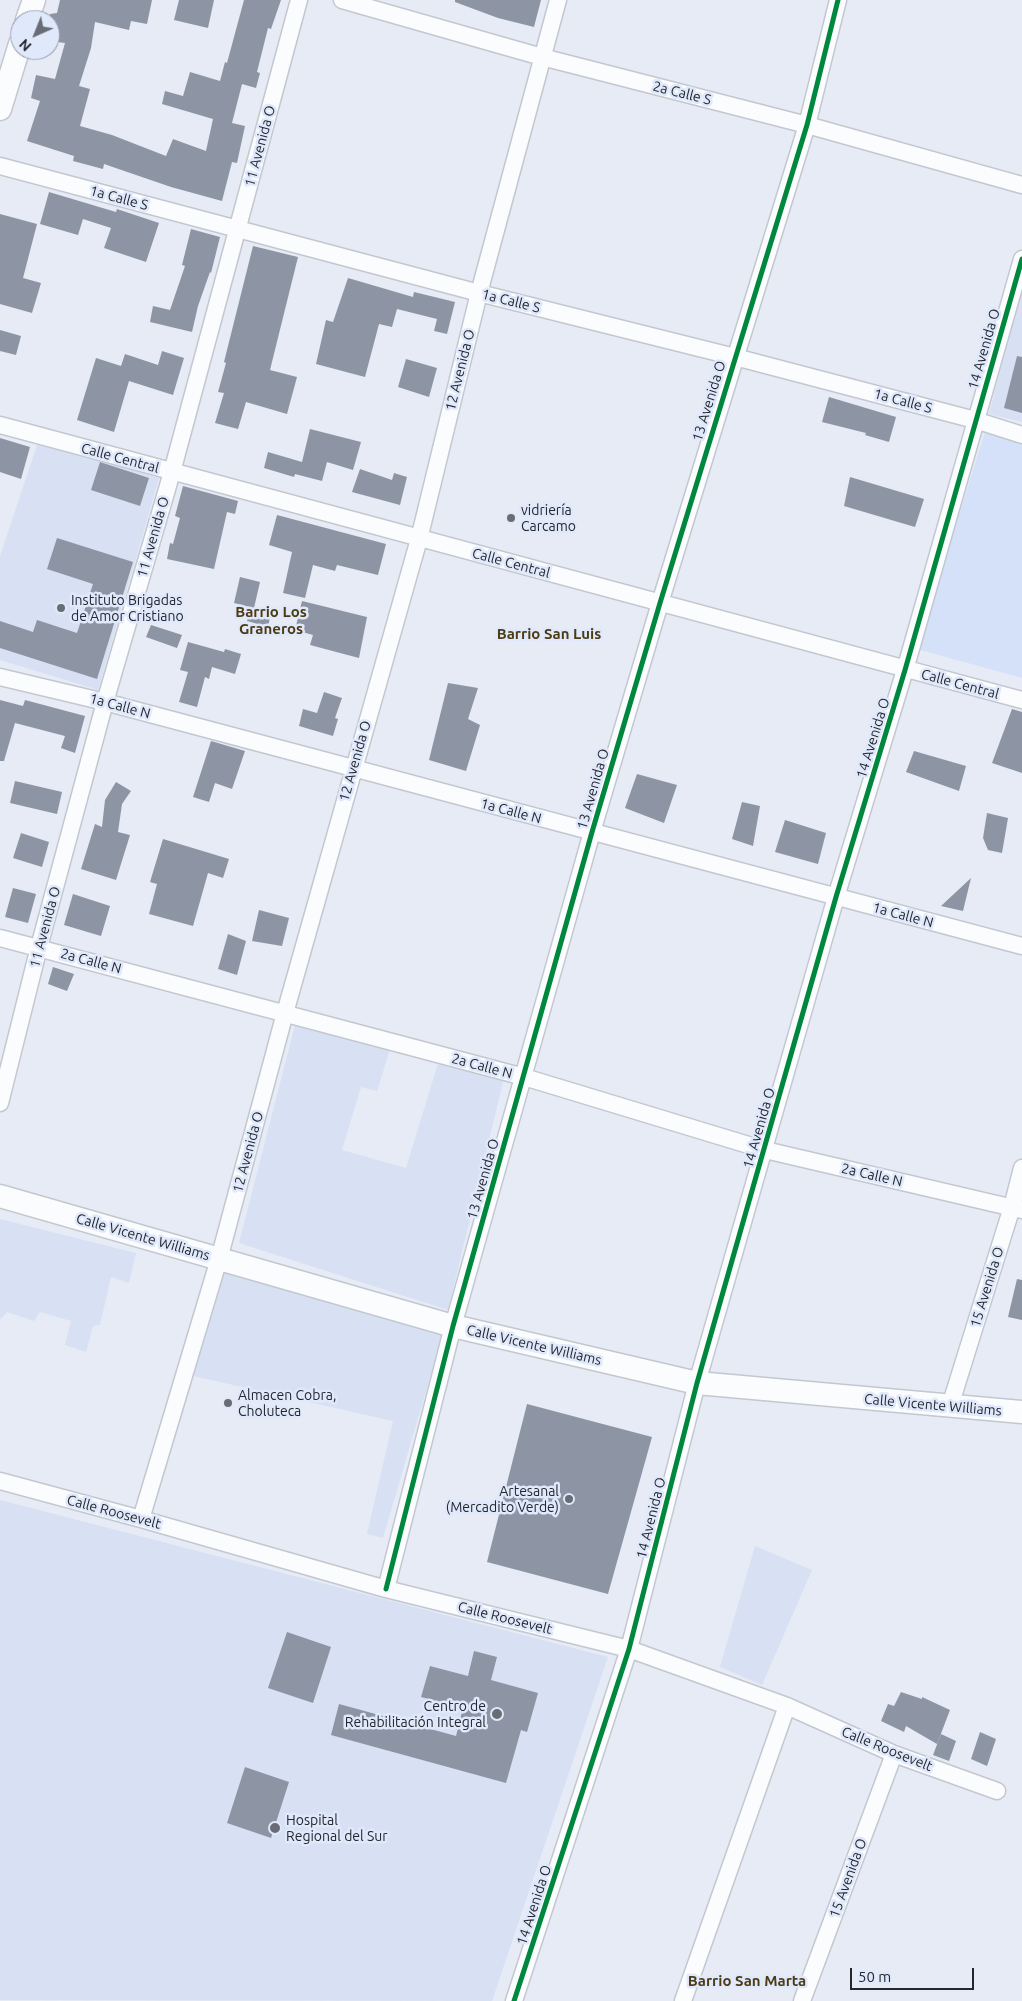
<!DOCTYPE html>
<meta charset="utf-8">
<style>
body{margin:0}
#map{position:relative;width:1022px;height:2001px;overflow:hidden;background:#e6ebf5;font-family:Ubuntu,sans-serif}
canvas{display:block}
.north{position:absolute;left:10px;top:10px;width:50px;height:50px;box-sizing:border-box;background:#e0e9fb;border:1px solid #959ba9;border-radius:50%;rotate:224deg;font-size:14px;font-weight:700;line-height:20px;text-align:center;color:#24272e}
.north::after{content:'';display:block;margin:auto;width:18px;height:22px;background:#686c74;clip-path:polygon(50% 0,100% 100%,50% 72%,0 100%)}
.scale{position:absolute;left:850px;top:1968px;width:124px;height:22px;box-sizing:border-box;border:2px solid #24272e;border-top:0;padding-left:6px;font-size:15px;line-height:18px;white-space:nowrap;color:#24272e;-webkit-text-stroke:4px #e0e9fb;paint-order:stroke}
</style>
<div id="map">
<canvas width="1022" height="2001"></canvas>
<div class="north">N</div>
<div class="scale">50 m</div>
</div>
<script>
const g = document.querySelector('canvas').getContext('2d');
g.lineJoin = 'round';
function fillPath(path, color) { g.fillStyle = color; g.fill(path, 'evenodd'); }
const toPath = rows => new Path2D(rows.map(r => 'M' + r).join(''));
function strokePath(path, color, width, dash) { g.strokeStyle = color; g.lineWidth = width; g.lineCap = dash ? 'butt' : 'round'; g.setLineDash(dash || []); g.stroke(path); }
function label(font, color, halo, rows, align = 'center') {
  g.font = font + ' Ubuntu,sans-serif'; g.lineWidth = 5; g.setLineDash([]); g.textBaseline = 'middle'; g.strokeStyle = halo; g.fillStyle = color; for (const [text, x, y, turn = 0] of rows) {
    g.save(); g.translate(x, y); g.rotate((+turn || 0) * Math.PI / 180); g.textAlign = isNaN(turn) ? turn : align; if (halo) g.strokeText(text, 0, 0); g.fillText(text, 0, 0); g.restore();
  }
}
const built = toPath([
 [1022,286,1022,422,989,414],
 [38,442,159,478,98,690,0,660,0,556],
 [296,1021,391,1046,377,1091,361,1087,342,1150,406,1168,439,1060,504,1078,448,1310,239,1243],
 [0,1219,136,1253,129,1283,111,1277,100,1325,93,1326,86,1352,65,1345,71,1321,40,1312,34,1321,7,1312,0,1320],
 [225,1271,443,1333,383,1538,367,1534,393,1421,193,1376],
 [0,1500,608,1657,492,2001,0,2000],
 [755,1546,812,1570,762,1685,720,1667]
]);
const green = toPath([
 [985,432,1022,441,1022,678,917,649]
]);
const building = toPath([
 [60,0,152,0,147,24,131,21,129,30,95,22,91,48,79,86,90,89,80,126,112,135,166,156,173,139,206,151,213,119,162,104,165,91,183,96,190,72,220,81,225,62,227,63,244,0,281,0,271,29,268,28,257,72,260,73,256,88,242,84,232,123,245,126,237,163,232,162,222,201,171,187,104,164,103,169,73,161,74,156,27,141,40,101,31,98,36,75,55,79,65,43,50,41,50,14,57,13],
 [179,0,214,0,208,28,174,20],
 [455,0,541,0,534,27,498,18,455,2],
 [49,192,116,212,117,209,159,223,146,262,104,248,111,228,83,219,78,235,40,224],
 [0,214,37,224,23,278,41,283,32,313,0,304],
 [191,229,220,237,211,273,210,272,198,306,192,332,150,322,153,306,170,310,185,266,182,265],
 [253,246,298,257,270,370,297,377,287,414,246,402,238,429,215,423,224,393,218,392,226,363,224,362],
 [348,278,413,297,414,292,455,302,447,334,434,331,437,319,397,309,392,327,379,324,365,377,316,364,326,320,333,322],
 [0,330,21,336,16,355,0,351],
 [162,351,184,358,173,395,129,381,114,432,77,420,96,358,121,366,125,354,158,365],
 [1017,356,1022,357,1022,413,1004,408],
 [406,359,437,368,429,397,398,387],
 [829,397,896,417,889,442,865,435,866,433,822,422],
 [310,429,361,442,353,470,327,462,322,481,295,474,294,477,264,468,268,452,302,462],
 [0,438,30,447,21,479,0,472],
 [100,462,149,478,140,506,91,490],
 [360,469,392,480,394,473,407,477,400,505,352,492],
 [850,477,924,499,915,527,844,506],
 [183,486,238,501,235,514,227,512,214,569,167,559,170,543,173,544,180,518,175,516],
 [277,515,386,544,378,575,337,565,335,571,313,565,305,598,283,593,292,552,269,545],
 [57,538,133,562,97,679,0,648,0,621,33,632,37,620,77,633,93,584,47,569],
 [240,577,260,582,254,608,234,603],
 [302,601,367,617,359,658,310,645,313,635,295,630],
 [251,607,271,613,268,627,247,621],
 [151,625,182,635,177,648,146,637],
 [188,642,224,652,225,649,241,654,235,674,212,667,209,679,205,677,197,707,179,702,188,672,180,670],
 [448,683,478,688,468,719,480,725,466,771,429,760],
 [324,692,342,698,335,718,338,719,333,736,299,726,303,709,317,713],
 [0,700,23,706,25,700,85,716,75,753,61,748,65,736,15,723,4,761,0,761],
 [1012,709,1022,712,1022,773,992,763],
 [211,741,245,751,232,789,215,783,209,802,193,797],
 [914,751,966,766,959,791,906,772],
 [637,774,677,785,664,823,625,808],
 [15,781,62,792,57,814,10,803],
 [116,782,131,791,122,804,118,832,130,835,116,880,81,869,95,824,102,827,105,800],
 [742,802,760,806,753,846,732,839],
 [987,813,1008,818,1002,853,988,850,983,838],
 [785,820,826,833,818,864,775,852],
 [21,833,49,842,42,867,13,858],
 [163,839,229,859,223,878,208,873,193,926,149,914,157,884,150,882],
 [971,878,963,911,941,906],
 [13,888,36,894,28,923,5,917],
 [73,894,110,906,101,936,64,925],
 [259,910,289,918,282,946,252,941],
 [228,934,246,941,237,975,218,969],
 [53,967,74,974,67,991,48,984],
 [1017,1279,1022,1280,1022,1320,1008,1317],
 [527,1404,652,1437,608,1594,487,1562],
 [287,1632,331,1647,313,1703,268,1688],
 [474,1651,497,1657,491,1680,538,1693,527,1732,521,1730,506,1783,331,1735,339,1704,456,1736,463,1708,421,1697,430,1666,468,1676],
 [901,1692,922,1699,922,1697,950,1710,937,1744,906,1726,904,1732,881,1721,888,1704,894,1706],
 [980,1732,996,1739,987,1766,971,1759],
 [941,1734,956,1741,949,1761,933,1755],
 [245,1767,289,1782,271,1838,227,1823]
]);
const street = toPath([
 [342,0,542,57,807,125,1022,185],
 [0,166,479,293,735,357,975,420,1022,435],
 [0,425,1022,700],
 [0,677,105,702,1022,946],
 [0,938,524,1077,765,1150,1022,1210],
 [0,1103,39,947,105,702,172,472,299,0],
 [950,1406,1012,1207,1022,1168],
 [0,1481,141,1519,386,1589,629,1649,787,1706,894,1754,997,1791],
 [141,1519,219,1259,285,1013,419,539,479,293,558,0],
 [386,1589,453,1326,592,832,660,603,807,125,838,0],
 [514,2001,629,1649,697,1383,836,897,905,670,1022,259],
 [683,2001,787,1706],
 [802,2001,894,1754]
]);
const secondary = toPath([
 [27,20,34,0],
 [0,109,20,44],
 [0,1196,453,1326,697,1383,1022,1412]
]);
const cycleway = toPath([
 [386,1589,453,1326,592,832,660,603,807,125,838,0],
 [514,2001,629,1649,697,1383,836,897,905,670,1022,259]
]);
const markers = [
 [511,518,5,"#686c74"],
 [61,608,5,"#686c74"],
 [228,1403,5,"#686c74"],
 [569,1499,5,"#686c74"],
 [497,1714,6,"#686c74"],
 [275,1828,6,"#686c74"]
];
const streetNames = [
 ["2a Calle S",682,93,14],
 ["11 Avenida O",260,146,-75],
 ["1a Calle S",119,198,15],
 ["1a Calle S",511,301,14],
 ["14 Avenida O",984,349,-74],
 ["12 Avenida O",460,370,-76],
 ["13 Avenida O",709,401,-73],
 ["1a Calle S",903,401,15],
 ["Calle Central",120,458,15],
 ["11 Avenida O",153,537,-74],
 ["Calle Central",511,563,15],
 ["Calle Central",960,684,15],
 ["1a Calle N",120,706,15],
 ["14 Avenida O",873,738,-73],
 ["12 Avenida O",355,761,-74],
 ["13 Avenida O",593,789,-74],
 ["1a Calle N",511,811,15],
 ["1a Calle N",903,915,15],
 ["11 Avenida O",45,927,-75],
 ["2a Calle N",91,961,15],
 ["2a Calle N",482,1066,15],
 ["14 Avenida O",759,1128,-74],
 ["12 Avenida O",248,1152,-75],
 ["2a Calle N",872,1175,13],
 ["13 Avenida O",483,1179,-74],
 ["Calle Vicente Williams",143,1237,16],
 ["15 Avenida O",987,1287,-73],
 ["Calle Vicente Williams",534,1345,13],
 ["Calle Vicente Williams",933,1405,5],
 ["Calle Roosevelt",114,1512,15],
 ["14 Avenida O",651,1518,-76],
 ["Calle Roosevelt",505,1618,14],
 ["Calle Roosevelt",887,1749,22],
 ["15 Avenida O",848,1878,-70],
 ["14 Avenida O",534,1905,-72]
];
const poiNames = [
 ["vidriería",521,510],
 ["Carcamo",521,526],
 ["Instituto Brigadas",71,600],
 ["de Amor Cristiano",71,616],
 ["Almacen Cobra,",238,1395],
 ["Choluteca",238,1411],
 ["Artesanal",559,1491,"right"],
 ["(Mercadito Verde)",559,1507,"right"],
 ["Centro de",486,1706,"right"],
 ["Rehabilitación Integral",486,1722,"right"],
 ["Hospital",286,1820],
 ["Regional del Sur",286,1836]
];
const neighbourhoodNames = [
 ["Barrio Los",271,612],
 ["Graneros",271,629],
 ["Barrio San Luis",549,634],
 ["Barrio San Marta",747,1981]
];
fillPath(built, '#d8e1f3');
fillPath(green, '#d5e1f8');
fillPath(building, '#8d95a4');
strokePath(street, '#c3c7cf', 19);
strokePath(secondary, '#c3c7cf', 25);
strokePath(street, '#fbfcfe', 16);
strokePath(secondary, '#fbfcfe', 22);
strokePath(cycleway, '#00873e', 5);
for (const [x, y, r, color] of markers) { const dot = new Path2D(); dot.arc(x, y, r, 0, 2 * Math.PI); g.fillStyle = color; g.fill(dot); strokePath(dot, '#e0e9fb', 2); }
label('14px', '#24272e', '#e0e9fb', streetNames);
label('14px', '#24272e', '#e0e9fb', poiNames, 'left');
label('bold 15px', '#4d3b14', '#e0e9fb', neighbourhoodNames);
</script>
